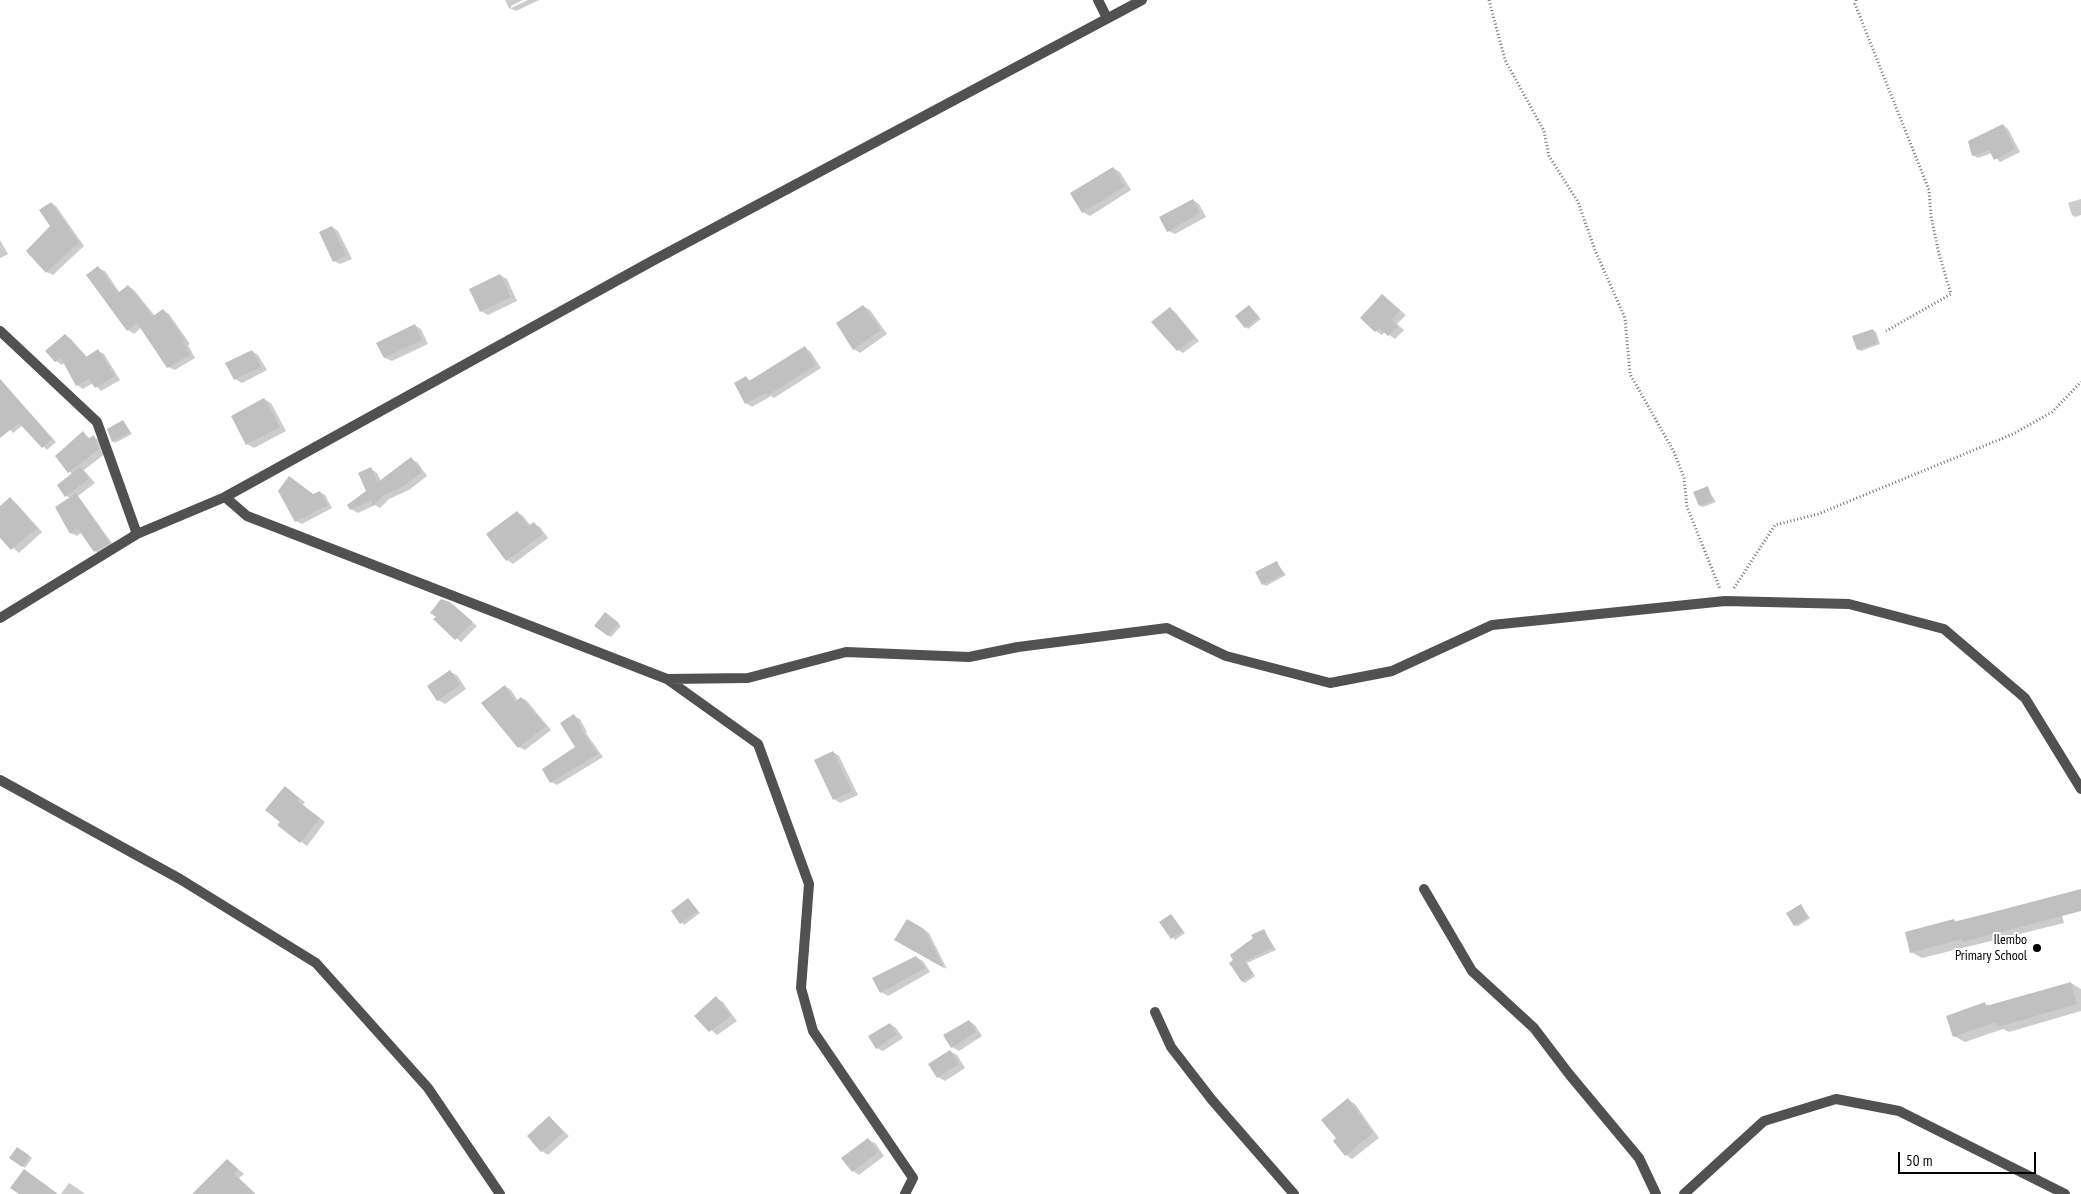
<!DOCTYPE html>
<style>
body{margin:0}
#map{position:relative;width:2081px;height:1194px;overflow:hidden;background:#fff;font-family:"PT Sans Narrow",sans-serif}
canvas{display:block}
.scale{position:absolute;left:1898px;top:1152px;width:138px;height:22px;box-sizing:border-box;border:2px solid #000;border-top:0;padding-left:6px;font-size:15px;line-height:18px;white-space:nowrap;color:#000;-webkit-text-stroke:4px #fff;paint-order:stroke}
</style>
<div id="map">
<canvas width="2081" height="1194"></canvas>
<div class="scale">50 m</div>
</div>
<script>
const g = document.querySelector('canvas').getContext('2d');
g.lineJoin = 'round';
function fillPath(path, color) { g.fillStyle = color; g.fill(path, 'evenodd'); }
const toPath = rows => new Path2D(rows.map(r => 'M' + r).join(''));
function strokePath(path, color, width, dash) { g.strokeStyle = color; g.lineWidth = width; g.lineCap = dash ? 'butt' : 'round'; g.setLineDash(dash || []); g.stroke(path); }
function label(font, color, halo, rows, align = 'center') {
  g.font = font + ' "PT Sans Narrow",sans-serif'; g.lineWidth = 4; g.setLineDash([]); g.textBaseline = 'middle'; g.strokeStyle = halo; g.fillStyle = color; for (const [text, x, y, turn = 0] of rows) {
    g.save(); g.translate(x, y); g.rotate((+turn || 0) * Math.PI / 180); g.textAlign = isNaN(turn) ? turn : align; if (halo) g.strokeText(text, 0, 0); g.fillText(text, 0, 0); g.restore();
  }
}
const shadow = toPath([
 [505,0,523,0,511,6,511,8,528,0,539,0,516,11,509,8],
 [2003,125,2008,129,2020,152,2000,162,1992,153,1978,158,1973,155],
 [1113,168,1120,172,1131,190,1090,216,1083,212,1072,194],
 [2081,199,2081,215,2075,217,2072,215,2068,203],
 [1193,200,1199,204,1206,217,1175,234,1168,231],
 [51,203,56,206,84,246,53,275,47,272,52,226],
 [332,227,338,231,352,259,340,264,334,261],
 [0,240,8,254,0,258],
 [98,268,105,271,120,293,128,286,134,290,155,316,163,310,169,314,190,344,188,345,195,358,175,370,168,367,142,327,134,334,128,330],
 [500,275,507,279,517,301,488,315,481,311,471,290],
 [1382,295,1406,315,1397,324,1404,330,1395,339,1385,332,1382,335,1376,331,1361,318],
 [863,306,870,310,887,334,860,353,854,349],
 [1249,306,1261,319,1248,329,1246,327],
 [1170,309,1175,312,1199,341,1183,353,1178,350],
 [414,325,421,329,428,344,392,361,385,358,378,343],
 [1873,330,1876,332,1880,344,1861,351,1858,349],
 [65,335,71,339,87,357,98,351,104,354,120,380,101,391,93,383,83,389,77,385,65,362,62,365,56,361],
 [805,348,810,351,821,368,774,398,771,396,752,407,746,403,746,378,751,381],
 [252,351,258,355,267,370,242,383,235,379],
 [0,379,56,442,47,450,23,425,13,433,0,417],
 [264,399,271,403,286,431,254,448,247,444],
 [123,421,132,434,115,443,113,441],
 [83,433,91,439,94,437,101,441,106,453,84,470,95,483,78,496,114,546,101,554,95,551,82,532,77,536,71,533,71,498,66,496,72,474,57,456],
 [411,459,417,462,427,476,409,490,389,499,380,508,375,505,358,513,351,509,368,491,371,469,377,473,381,481],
 [1707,488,1716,502,1703,507,1700,506],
 [320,492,325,495,332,508,302,524,296,521,314,495],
 [10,499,16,503,42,532,19,553,0,536,0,508],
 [517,512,523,516,531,526,534,524,540,527,548,538,513,564,507,560,488,535],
 [1277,563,1286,575,1266,586,1263,584],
 [455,607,477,626,461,642,435,619],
 [608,615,621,626,611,637,608,635],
 [450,672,457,675,466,689,445,704,438,700],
 [505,686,511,690,518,701,522,698,527,701,551,730,525,750,519,747],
 [574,716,580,719,587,732,586,733,603,757,557,785,551,782,577,748],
 [833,752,839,756,858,795,840,803,834,799],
 [285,788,305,802,303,805,325,822,307,846,279,825,281,821],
 [2048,899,2059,905,2064,923,1922,958,1911,952,1907,933],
 [689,900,700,913,684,925,673,911],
 [1801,906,1810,918,1798,926,1795,925],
 [1171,915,1185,933,1175,940,1161,922],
 [907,920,929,933,947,969,896,940],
 [1264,930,1276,950,1247,963,1255,976,1245,983,1242,981,1235,960],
 [916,957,923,961,930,972,888,996,881,992],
 [2071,983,2081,989,2081,1011,2009,1032,2003,1029,1965,1042,1954,1036,1985,1004,1990,1006],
 [716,998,723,1002,737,1021,717,1035,696,1016],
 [969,1021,975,1025,982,1036,959,1051,952,1047],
 [890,1024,896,1028,903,1038,883,1051,877,1048],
 [950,1051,957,1055,965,1068,945,1081,938,1077],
 [1348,1100,1355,1104,1379,1138,1352,1159,1346,1155],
 [549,1117,569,1136,548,1155,542,1151],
 [868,1140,875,1143,884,1156,859,1175,853,1171],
 [21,1150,32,1158,25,1168,22,1166],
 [227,1160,244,1174,239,1178,256,1194,203,1194],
 [69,1183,74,1186,85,1194,61,1194]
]);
const building = toPath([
 [2003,124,2015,149,1994,160,1989,150,1972,156,1968,141],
 [1113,167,1125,186,1082,213,1070,193],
 [1193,199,1200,213,1167,232,1159,217],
 [51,202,79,242,46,273,26,251,50,226,39,210],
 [332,226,346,255,333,262,319,232],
 [98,266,118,293,128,285,153,316,163,309,185,340,183,342,190,355,167,368,137,323,127,331,86,275],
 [500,274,511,297,480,312,469,289],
 [1382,294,1400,310,1392,320,1398,326,1388,336,1379,328,1375,332,1360,318],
 [863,305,881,330,853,350,836,323],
 [1249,305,1259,317,1245,328,1235,316],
 [1170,307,1195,338,1177,351,1151,322],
 [415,324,422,340,384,358,376,343],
 [1873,329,1878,343,1857,350,1852,336],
 [65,334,86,357,98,349,115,376,95,388,89,379,76,386,61,358,55,362,45,351],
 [805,346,816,365,767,396,766,393,745,404,734,383,746,376,749,381],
 [252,350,261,367,234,380,225,363],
 [0,379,52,439,42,448,19,423,0,438],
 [264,398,280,427,246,445,231,416],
 [123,420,130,432,112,442,107,429],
 [83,431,88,439,94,435,99,449,68,473,55,456],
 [411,457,422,472,402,487,382,496,373,506,371,501,350,510,347,505,366,491,358,473,371,467,378,482],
 [80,467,89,479,65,497,57,485],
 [289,476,313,494,320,491,328,505,295,522,278,491],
 [1708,486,1713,501,1699,506,1693,492],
 [76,493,110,543,94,552,78,529,70,534,55,507],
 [10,497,37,528,11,550,0,538,0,506],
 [517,511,528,526,534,522,543,534,506,561,486,534],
 [1277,561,1283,574,1262,585,1255,572],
 [441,599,450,602,473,622,455,640,433,619,436,617,430,613],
 [605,612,619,623,608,636,594,626],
 [450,670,460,685,437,701,427,686],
 [505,685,515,702,521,697,546,726,518,748,481,703],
 [574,714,582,728,581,729,598,754,550,783,542,769,575,747,560,723],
 [833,751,852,791,833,800,814,760],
 [285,786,299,798,297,801,320,818,300,843,277,825,280,822,265,810],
 [2081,889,2081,911,1963,942,1962,939,1910,953,1905,932,1954,919,1955,922],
 [688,898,698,911,680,924,671,911],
 [1801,904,1808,917,1794,926,1786,913],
 [1171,914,1183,931,1171,939,1159,922],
 [907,919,924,929,944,968,894,940],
 [1264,929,1273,948,1245,961,1253,974,1242,982,1229,963,1233,960,1230,955,1253,938,1251,935],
 [916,956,925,968,880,993,872,978],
 [2071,982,2077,1004,1998,1027,1996,1022,1953,1037,1946,1016,1985,1002,1986,1006],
 [716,996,731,1016,709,1032,694,1016],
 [969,1020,976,1032,951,1048,943,1035],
 [890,1023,897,1034,876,1049,868,1036],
 [950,1050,959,1064,937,1078,928,1064],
 [1348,1098,1373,1133,1345,1156,1333,1141,1336,1138,1321,1120],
 [549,1116,564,1132,541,1152,527,1136],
 [868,1138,878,1152,852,1172,841,1158],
 [17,1147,30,1156,22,1167,9,1158],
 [227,1159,238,1169,234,1174,255,1194,192,1194],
 [24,1169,58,1194,19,1194,10,1188]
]);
const path = toPath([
 [1489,0,1505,60,1544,131,1549,156,1578,202,1595,250,1625,318,1630,374,1674,452,1684,478,1687,507,1720,589],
 [1856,0,1855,4,1929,190,1931,216,1939,254,1951,294,1886,331],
 [1734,588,1775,525,1818,514,2013,434,2052,412,2081,382]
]);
const street = toPath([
 [1098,0,1107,18],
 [0,331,97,422,137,534],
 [225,497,247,516,667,679,748,678,846,652,969,657,1018,647,1167,628,1226,656,1330,683,1392,671,1492,625,1725,601,1849,604,1944,629,2025,698,2081,789],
 [0,618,137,534,225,497,654,260,1142,0],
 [667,679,758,744,809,884,801,988,813,1031,913,1178,905,1194],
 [0,780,180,879,316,963,428,1088,500,1194],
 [1424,889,1472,971,1534,1028,1569,1074,1639,1158,1656,1194],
 [1155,1012,1171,1047,1212,1100,1294,1194],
 [1684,1194,1764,1121,1836,1099,1899,1111,2065,1194]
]);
const markers = [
 [2037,948,5,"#000"]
];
const poiNames = [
 ["Ilembo",2027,940],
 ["Primary School",2027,956]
];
fillPath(shadow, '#0003');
fillPath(building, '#c0c0c0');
strokePath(path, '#737373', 3, [1, 2.5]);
strokePath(street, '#515151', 10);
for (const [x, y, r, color] of markers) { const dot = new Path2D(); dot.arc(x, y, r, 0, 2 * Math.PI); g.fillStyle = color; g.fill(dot); strokePath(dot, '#fff', 2); }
label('14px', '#000', '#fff', poiNames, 'right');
</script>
